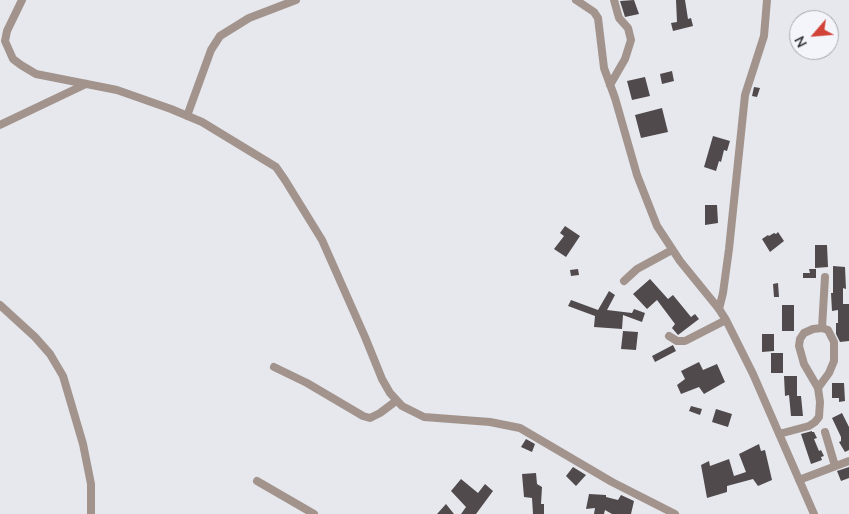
<!DOCTYPE html>
<style>
body{margin:0}
#map{position:relative;width:849px;height:514px;overflow:hidden;background:#e6e8ee;font-family:"Nunito Sans",sans-serif}
canvas{display:block}
.north{position:absolute;left:789px;top:10px;width:50px;height:50px;box-sizing:border-box;background:#f4f5fb;border:1px solid #a7a8ac;border-radius:50%;rotate:243deg;font-size:14px;font-weight:700;line-height:20px;text-align:center;color:#333436}
.north::after{content:'';display:block;margin:auto;width:18px;height:22px;background:#d14338;clip-path:polygon(50% 0,100% 100%,50% 72%,0 100%)}
</style>
<div id="map">
<canvas width="849" height="514"></canvas>
<div class="north">N</div>
</div>
<script>
const g = document.querySelector('canvas').getContext('2d');
g.lineJoin = 'round';
function fillPath(path, color) { g.fillStyle = color; g.fill(path, 'evenodd'); }
const toPath = rows => new Path2D(rows.map(r => 'M' + r).join(''));
function strokePath(path, color, width, dash) { g.strokeStyle = color; g.lineWidth = width; g.lineCap = dash ? 'butt' : 'round'; g.setLineDash(dash || []); g.stroke(path); }
const building = toPath([
 [634,0,639,14,625,17,620,1],
 [676,0,685,0,688,19,691,18,693,26,673,31,671,23,677,22],
 [672,71,674,81,662,84,660,74],
 [645,77,650,96,632,100,627,81],
 [754,87,760,88,757,97,752,96],
 [662,108,668,132,641,138,635,115],
 [713,136,730,141,727,151,724,150,721,162,719,161,716,171,704,167],
 [705,205,717,205,718,223,705,225],
 [565,226,580,236,566,257,554,249,564,236,560,233],
 [778,232,784,241,770,252,762,239,768,235,769,236,774,233,776,234],
 [815,245,827,245,828,267,815,268],
 [833,266,845,267,846,289,843,288,843,304,849,304,849,341,840,342,836,334,836,323,838,323,838,310,832,311,831,293,833,293],
 [578,269,579,275,571,276,570,270],
 [809,269,816,269,816,278,803,278,803,273,810,273],
 [650,279,668,299,673,295,691,317,695,314,699,319,678,335,672,328,675,324,657,300,647,309,633,294],
 [778,283,779,297,774,297,773,284],
 [609,291,615,295,607,310,632,313,634,309,645,313,642,322,623,315,622,329,594,327,595,316,568,306,571,300,598,310],
 [782,305,794,305,794,331,782,331],
 [623,331,638,332,636,350,621,349],
 [762,334,774,334,774,351,762,352],
 [673,345,676,351,655,362,652,356],
 [771,353,783,353,783,373,771,373],
 [699,362,703,370,717,364,725,382,704,394,699,387,681,394,677,385,685,379,681,371],
 [784,376,797,376,797,396,801,396,803,416,791,416,789,395,785,396],
 [832,383,844,383,845,401,839,402,839,398,832,398],
 [691,406,702,409,700,415,689,411],
 [716,409,732,414,728,427,712,422],
 [842,413,849,427,849,450,845,452,839,442,841,441,841,437,832,418],
 [812,431,812,432,814,432,817,438,814,439,819,451,821,450,824,456,821,457,822,460,811,464,801,434],
 [526,439,535,444,532,452,521,447],
 [759,444,761,451,765,450,772,480,758,486,753,479,727,486,727,492,707,498,701,465,709,461,710,466,729,459,734,476,746,472,739,454],
 [573,467,586,475,576,486,566,476],
 [849,467,849,478,841,481,837,471],
 [536,473,537,484,542,487,541,504,544,504,544,514,533,514,532,498,524,497,522,474],
 [461,479,478,493,485,484,493,491,476,514,461,514,466,507,451,491],
 [589,494,606,495,606,497,618,500,621,495,634,501,631,514,612,514,605,510,604,514,594,514,595,508,586,509],
 [446,504,454,514,437,514]
]);
const minor = toPath([
 [22,0,7,31,5,41,13,59,21,65,36,74,117,90,171,109,202,122,276,167,285,180,322,240,365,337,382,379,390,393,402,406,424,417,490,422,520,428,612,482,675,514],
 [576,0,594,12,598,18,604,68,615,98,637,175,657,226,680,261,719,309,726,320,753,374,814,514],
 [610,85,625,59,631,40,628,28,619,18,614,0],
 [187,116,211,50,220,36,249,18,296,0],
 [0,125,86,84],
 [624,281,637,269,672,250],
 [0,305,35,337,50,354,63,376,83,444,91,484,91,514],
 [719,309,723,293,729,249,745,95,764,36,767,0],
 [822,328,825,277],
 [669,336,677,341,685,341,726,320],
 [274,367,307,383,363,416,370,418,380,413,396,401],
 [825,432,835,466],
 [779,434,809,426,815,422,819,417,820,402,818,388,804,364,799,346,800,339,804,333,813,329,822,328,828,330,834,342,834,361,829,373,818,388],
 [799,480,849,461],
 [257,481,314,514]
]);
fillPath(building, '#504a4c');
strokePath(minor, '#a2948d', 8);
</script>
